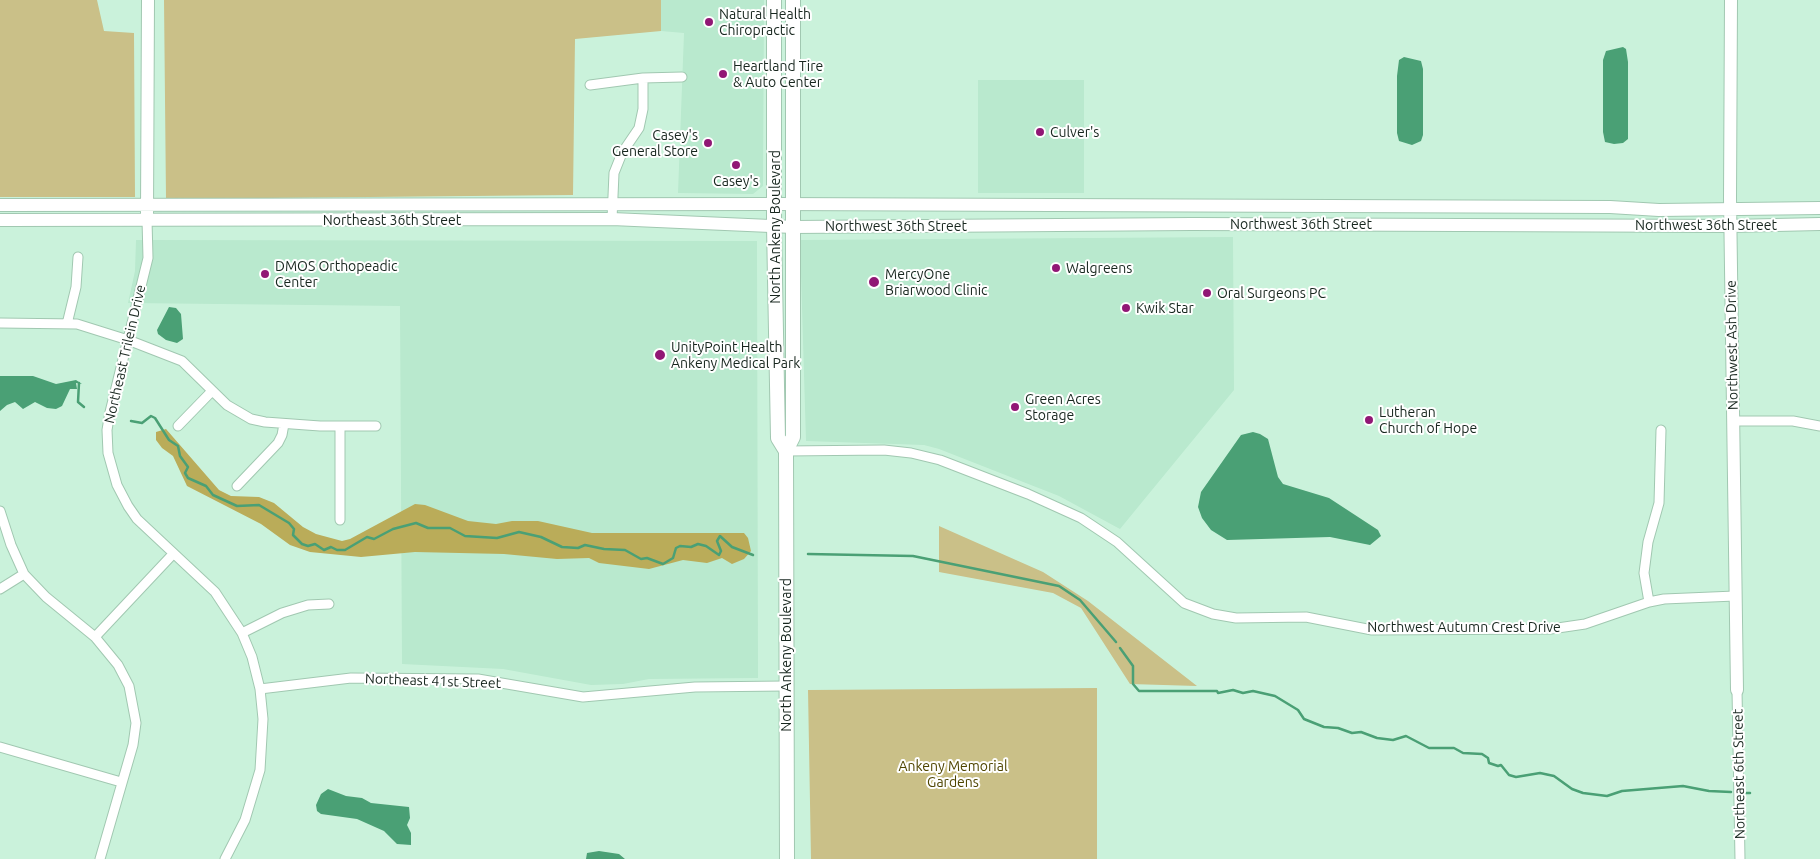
<!DOCTYPE html>
<style>
body{margin:0}
canvas{display:block;background:#caf2db}
</style>
<canvas width="1820" height="859"></canvas>
<script>
const g = document.querySelector('canvas').getContext('2d');
g.lineJoin = 'round';
function fillPath(path, color) { g.fillStyle = color; g.fill(path, 'evenodd'); }
const toPath = rows => new Path2D(rows.map(r => 'M' + r).join(''));
function strokePath(path, color, width, dash) { g.strokeStyle = color; g.lineWidth = width; g.lineCap = dash ? 'butt' : 'round'; g.setLineDash(dash || []); g.stroke(path); }
function label(font, color, halo, rows, align = 'center') {
  g.font = font + ' Ubuntu,sans-serif'; g.lineWidth = 4; g.setLineDash([]); g.textBaseline = 'middle'; g.strokeStyle = halo; g.fillStyle = color; for (const [text, x, y, turn = 0] of rows) {
    g.save(); g.translate(x, y); g.rotate((+turn || 0) * Math.PI / 180); g.textAlign = isNaN(turn) ? turn : align; if (halo) g.strokeText(text, 0, 0); g.fillText(text, 0, 0); g.restore();
  }
}
const built = toPath([
 [661,0,764,0,763,186,753,194,678,193,684,33,661,31],
 [978,80,1084,80,1084,193,978,193],
 [1233,237,1234,390,1120,529,1059,496,939,449,924,445,806,441,800,240],
 [136,240,757,241,758,678,649,679,623,684,591,685,503,669,402,664,400,306,128,303,135,271]
]);
const green = toPath([
 [0,0,97,0,104,31,134,33,135,197,0,197],
 [164,0,661,0,661,31,575,39,573,195,166,199],
 [939,526,1043,572,1088,601,1197,686,1130,684,1081,608,1053,593,939,572],
 [1097,688,1097,859,811,859,808,690]
]);
const forest = toPath([
 [166,429,219,490,231,496,259,497,274,503,303,527,316,534,342,541,350,539,415,504,425,505,468,521,496,524,512,521,538,521,592,533,744,533,748,538,751,551,744,559,732,564,722,558,707,563,683,560,649,569,599,563,589,558,557,559,504,554,415,552,361,557,310,552,290,545,261,524,187,486,173,456,162,448,156,440,156,432]
]);
const water = toPath([
 [1623,47,1626,49,1628,62,1628,139,1623,143,1614,144,1605,142,1603,132,1603,60,1606,51],
 [1404,57,1421,61,1423,69,1423,135,1421,141,1412,145,1399,141,1397,133,1397,76,1399,60],
 [169,307,176,308,181,314,183,339,177,343,166,340,158,334,157,330],
 [0,376,33,376,56,384,76,380,82,384,76,383,77,389,70,389,62,406,56,409,47,408,35,402,23,409,15,402,7,405,0,411],
 [1253,432,1260,434,1268,439,1278,477,1283,484,1329,498,1378,530,1381,536,1370,545,1330,537,1227,540,1211,530,1202,518,1198,507,1201,492,1241,435],
 [328,789,346,796,362,798,371,803,409,807,410,818,407,825,411,833,411,845,397,844,384,831,357,819,321,814,317,811,316,805,321,794],
 [599,851,619,854,625,859,586,859,587,853]
]);
const stream = toPath([
 [79,383,78,402,84,407],
 [131,421,142,423,151,416,155,418,169,440,178,446,180,456,188,467,185,473,188,478,206,486,213,495,237,506,259,505,289,523,294,529,293,535,302,544,308,546,315,544,324,550,331,547,337,550,345,550,367,537,374,539,393,529,416,523,428,528,450,528,465,536,497,538,519,532,541,537,562,547,578,548,585,545,604,549,625,550,641,559,647,558,663,564,673,558,676,548,680,546,691,547,698,544,706,546,719,555,721,551,717,541,720,536,732,547,753,555],
 [808,554,913,556,1059,586,1080,600,1116,642],
 [1120,648,1133,666,1133,684,1139,691,1217,691,1218,693,1233,690,1243,693,1253,691,1275,696,1298,710,1304,719,1324,727,1338,728,1352,733,1361,732,1377,738,1393,740,1406,736,1429,748,1454,748,1463,753,1482,754,1488,758,1489,763,1498,766,1501,765,1509,775,1516,777,1540,773,1554,776,1572,789,1583,793,1607,796,1622,791,1683,786,1709,791,1731,792],
 [1745,793,1750,793]
]);
const street = toPath([
 [590,85,643,78,682,77],
 [612,219,614,173,622,153,639,128,643,109,643,78],
 [147,220,148,258,110,412,107,430,108,453,117,485,128,506,137,519,215,592,242,633,252,657,260,689,263,719,260,770,245,820,225,859],
 [0,323,77,324,128,340,182,361,227,405,251,419,265,422,320,426,376,426],
 [67,324,76,287,78,257],
 [1733,421,1793,421,1820,426],
 [178,426,212,391],
 [340,427,340,520],
 [786,451,884,450,911,453,940,460,1028,494,1081,518,1117,542,1184,603,1213,614,1236,618,1306,617,1372,630,1551,629,1585,624,1649,602,1664,599,1735,596],
 [237,486,278,443,282,435,284,424],
 [0,511,11,545,24,574,46,597,95,637,118,665,129,686,136,723,133,745,100,859],
 [0,589,24,574],
 [1649,602,1644,573,1648,542,1659,503,1661,430],
 [242,633,282,613,308,605,329,604],
 [95,637,173,554],
 [260,689,351,678,478,679,583,697,695,687,785,686],
 [1737,690,1740,859],
 [0,747,121,782]
]);
const secondary = toPath([
 [1731,0,1730,198,1737,690],
 [0,205,774,204,1610,207,1659,210,1820,208],
 [147,213,148,0],
 [0,220,612,219,793,227,1192,224,1731,226,1820,224]
]);
const primary = toPath([
 [774,0,774,226,778,438,786,451],
 [787,859,786,451,793,437,793,0]
]);
const markers = [
 [709,22,5,"#911775"],
 [723,74,5,"#911775"],
 [1040,132,5,"#911775"],
 [708,143,5,"#911775"],
 [736,165,5,"#911775"],
 [1056,268,5,"#911775"],
 [265,274,5,"#911775"],
 [874,282,6,"#911775"],
 [1207,293,5,"#911775"],
 [1126,308,5,"#911775"],
 [660,355,6,"#911775"],
 [1015,407,5,"#911775"],
 [1369,420,5,"#911775"]
];
const poiNames = [
 ["Natural Health",719,14],
 ["Chiropractic",719,30],
 ["Heartland Tire",733,66],
 ["& Auto Center",733,82],
 ["Culver's",1050,132],
 ["Casey's",698,135,"right"],
 ["General Store",698,151,"right"],
 ["Casey's",736,181,"center"],
 ["DMOS Orthopeadic",275,266],
 ["Center",275,282],
 ["Walgreens",1066,268],
 ["MercyOne",885,274],
 ["Briarwood Clinic",885,290],
 ["Oral Surgeons PC",1217,293],
 ["Kwik Star",1136,308],
 ["UnityPoint Health",671,347],
 ["Ankeny Medical Park",671,363],
 ["Green Acres",1025,399],
 ["Storage",1025,415],
 ["Lutheran",1379,412],
 ["Church of Hope",1379,428]
];
const streetNames = [
 ["Northeast 36th Street",392,220],
 ["Northwest 36th Street",1301,224],
 ["Northwest 36th Street",1706,225],
 ["Northwest 36th Street",896,226],
 ["North Ankeny Boulevard",775,227,-90],
 ["Northwest Ash Drive",1732,345,-91],
 ["Northeast Trilein Drive",125,354,-77],
 ["Northwest Autumn Crest Drive",1464,627],
 ["North Ankeny Boulevard",786,655,-90],
 ["Northeast 41st Street",433,681,2],
 ["Northeast 6th Street",1739,774,-91]
];
const parkNames = [
 ["Ankeny Memorial",953,766],
 ["Gardens",953,782]
];
fillPath(built, '#b9e9ce');
fillPath(green, '#cac088');
fillPath(forest, '#baac59');
fillPath(water, '#4aa075');
strokePath(stream, '#4aa075', 2.5);
strokePath(street, '#a1c8b1', 11);
strokePath(secondary, '#a1c8b1', 14);
strokePath(primary, '#a1c8b1', 16);
strokePath(street, '#fff', 9);
strokePath(secondary, '#fff', 12);
strokePath(primary, '#fff', 14);
for (const [x, y, r, color] of markers) { const dot = new Path2D(); dot.arc(x, y, r, 0, 2 * Math.PI); g.fillStyle = color; g.fill(dot); strokePath(dot, '#fff', 2); }
label('14px', '#17261e', '#fff', poiNames, 'left');
label('14px', '#17261e', '#fff', streetNames);
label('14px', '#4f4500', '#fff', parkNames);
</script>
